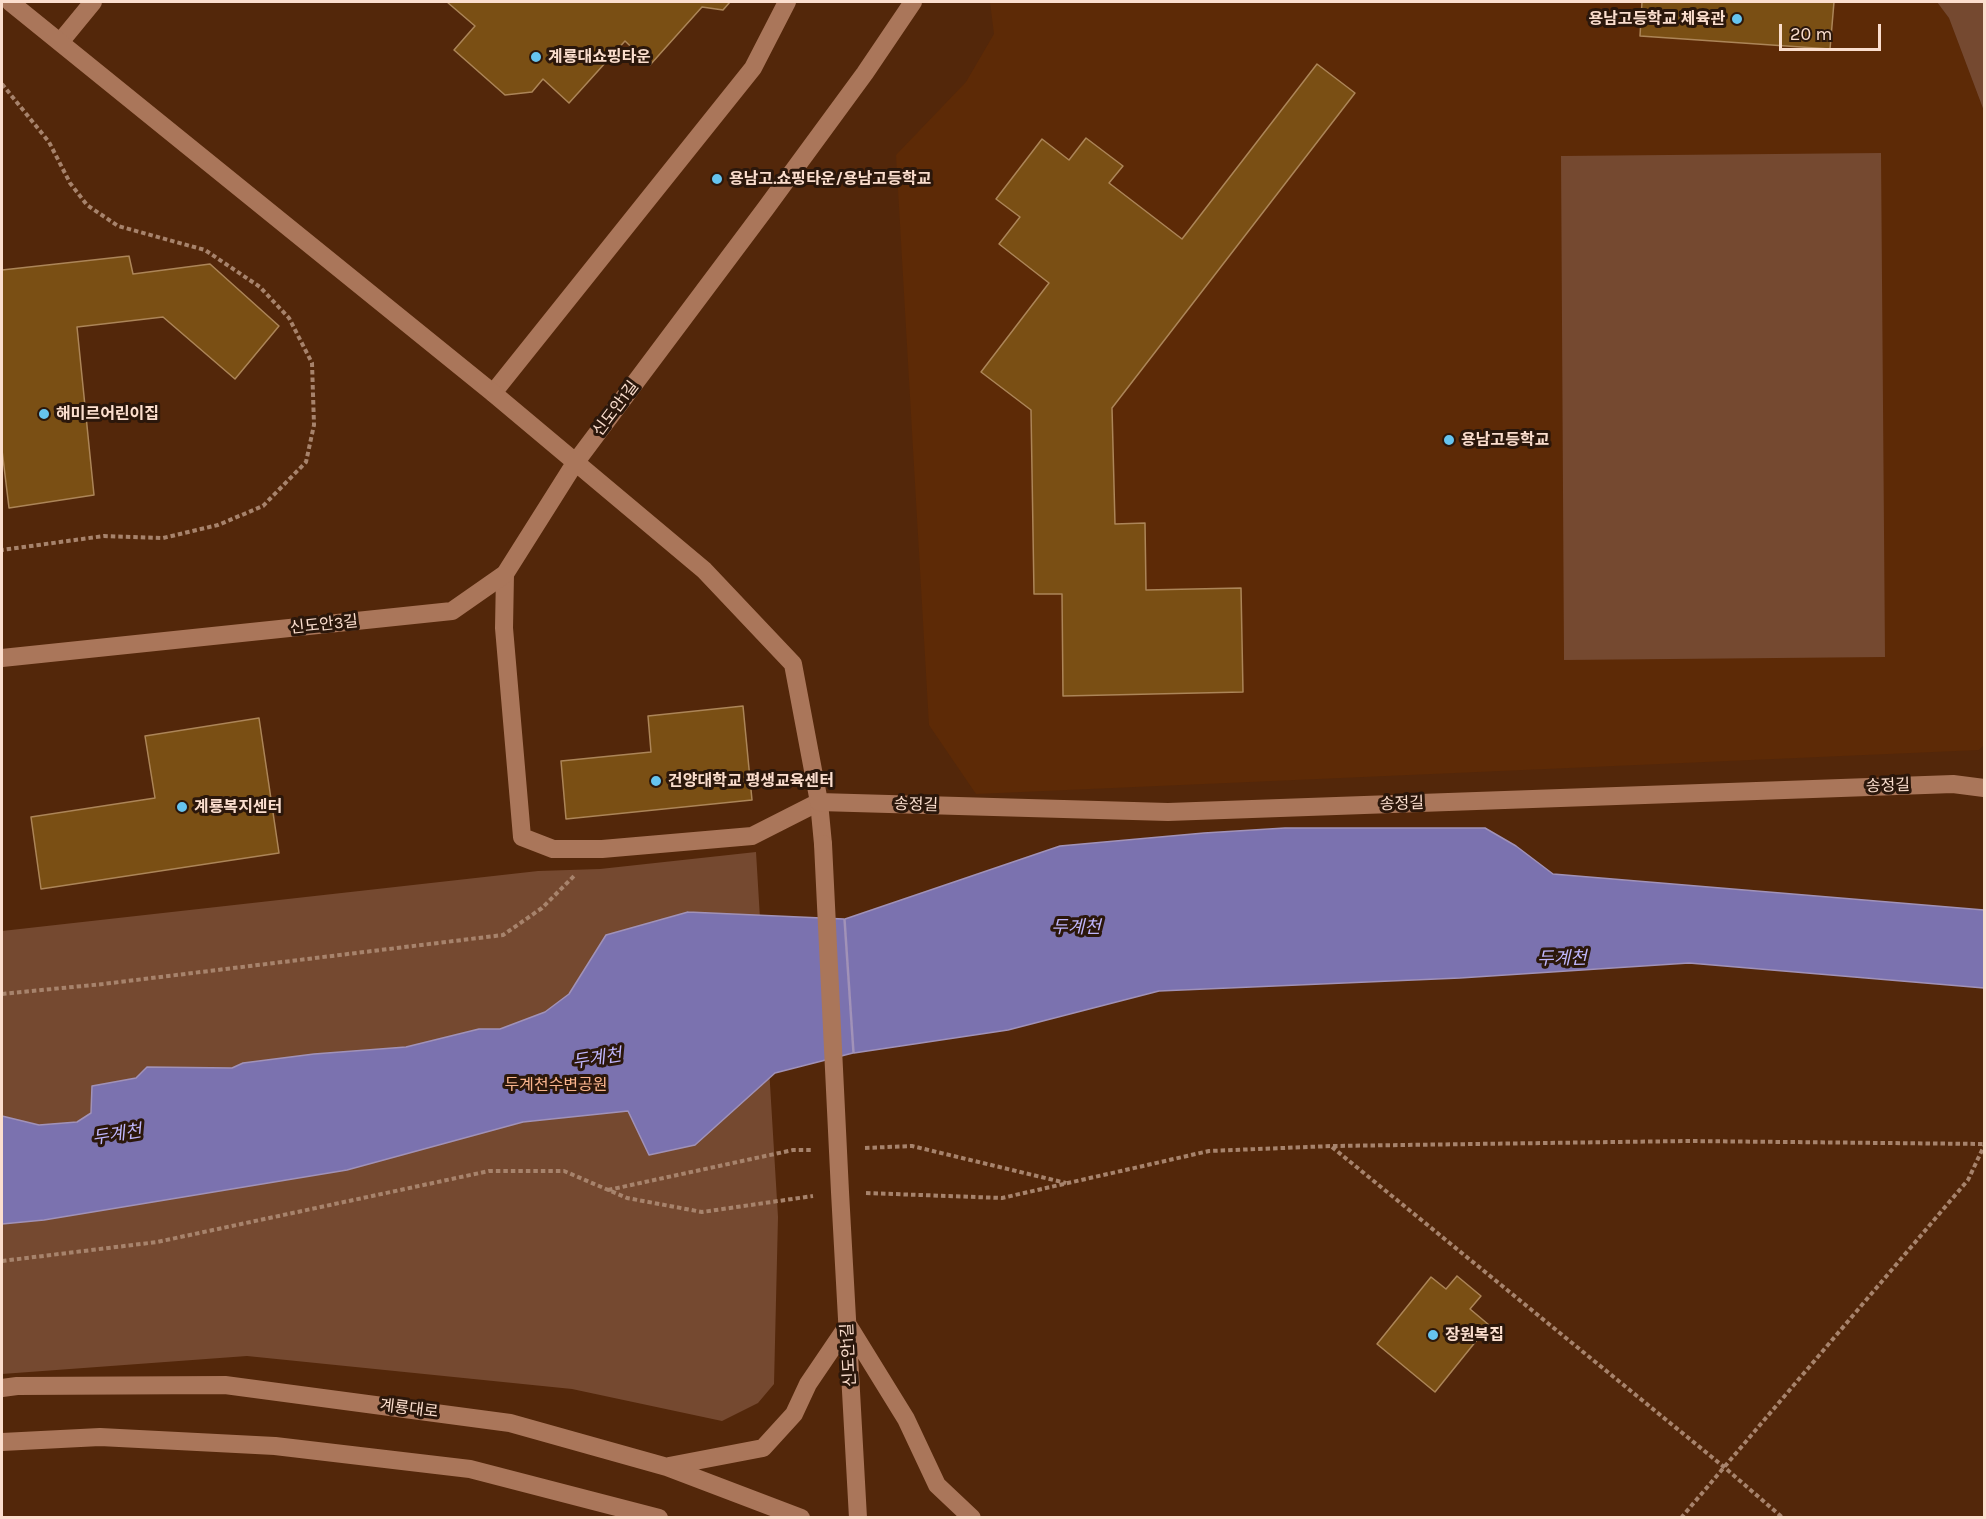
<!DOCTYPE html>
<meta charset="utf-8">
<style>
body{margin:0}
#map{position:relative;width:1986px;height:1519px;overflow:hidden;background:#53270a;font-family:Karla,sans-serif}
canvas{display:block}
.frame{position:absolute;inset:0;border:3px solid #fbdece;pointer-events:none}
.scale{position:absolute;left:1779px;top:24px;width:102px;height:27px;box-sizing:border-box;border:3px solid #fbdece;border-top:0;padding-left:8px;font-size:18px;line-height:21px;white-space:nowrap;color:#fbdece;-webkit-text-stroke:4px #2b170b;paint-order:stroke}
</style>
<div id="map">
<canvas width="1986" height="1519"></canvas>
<div class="frame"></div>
<div class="scale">20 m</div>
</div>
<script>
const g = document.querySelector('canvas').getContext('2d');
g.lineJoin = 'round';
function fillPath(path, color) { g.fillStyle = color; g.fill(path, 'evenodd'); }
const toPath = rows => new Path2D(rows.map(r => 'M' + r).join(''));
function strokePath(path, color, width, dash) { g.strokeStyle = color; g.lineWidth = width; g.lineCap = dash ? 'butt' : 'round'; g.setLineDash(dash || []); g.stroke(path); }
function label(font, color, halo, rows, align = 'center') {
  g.font = font + ' Karla,"Noto Sans KR",sans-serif'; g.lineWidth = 6; g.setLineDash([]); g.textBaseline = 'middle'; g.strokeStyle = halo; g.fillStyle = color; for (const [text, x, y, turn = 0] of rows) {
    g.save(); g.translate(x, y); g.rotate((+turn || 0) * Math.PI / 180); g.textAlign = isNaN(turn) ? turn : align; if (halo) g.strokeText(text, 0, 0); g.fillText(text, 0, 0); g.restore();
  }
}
const built = toPath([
 [990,2,1937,2,1949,18,1984,111,1984,745,1979,750,976,794,929,725,896,155,966,82,994,34]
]);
const green = toPath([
 [1937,2,1984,2,1984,111,1949,18],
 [1881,153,1885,657,1564,660,1561,156],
 [756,852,778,1217,774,1384,758,1403,722,1421,572,1389,247,1356,2,1374,2,931,538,871,600,869]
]);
const water = toPath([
 [1285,828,1485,828,1516,846,1553,874,1984,910,1984,988,1689,963,1460,978,1159,991,1008,1030,854,1053,845,919,1060,846,1204,833,1285,828],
 [688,912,844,919,853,1053,775,1073,695,1145,649,1155,628,1111,523,1122,347,1170,44,1220,2,1224,2,1116,39,1125,77,1122,91,1113,92,1086,136,1078,147,1067,232,1068,243,1063,314,1054,406,1047,479,1029,500,1029,545,1012,569,994,606,935,688,912]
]);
const building = toPath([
 [447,2,730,2,723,10,702,7,650,65,625,41,569,103,543,79,532,92,505,95,454,50,475,26,447,2],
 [1642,2,1834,2,1830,49,1640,36,1642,2],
 [1317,64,1355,93,1112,408,1115,524,1145,523,1146,590,1241,588,1243,692,1063,696,1062,594,1034,594,1031,410,981,372,1049,283,999,244,1020,217,996,199,1042,139,1069,160,1086,138,1123,166,1109,183,1182,239,1317,64],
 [129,256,133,274,210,264,279,326,235,379,163,317,77,327,94,495,9,508,2,450,2,270,129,256],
 [743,706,752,800,566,819,561,761,651,752,648,716,743,706],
 [259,718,279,853,41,889,31,817,155,798,145,736,259,718],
 [1457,1276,1481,1296,1470,1309,1489,1325,1435,1392,1377,1344,1431,1277,1446,1289,1457,1276]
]);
const path = toPath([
 [2,84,49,142,70,183,87,205,118,226,205,250,260,287,289,318,312,363,314,425,306,462,263,506,218,525,163,538,104,536,2,550],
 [2,994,103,984,503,935,542,908,575,875],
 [1332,1147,1724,1467,1783,1518],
 [865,1148,912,1146,1066,1183],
 [608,1190,793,1150,812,1150],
 [866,1193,1002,1198,1209,1151,1332,1146,1687,1141,1984,1144],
 [2,1261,157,1242,489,1171,564,1171,627,1198,702,1212,813,1196],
 [1681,1518,1968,1180,1984,1146]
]);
const service = toPath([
 [505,574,504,628,522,837,553,849,602,849,752,836,819,802]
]);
const minor = toPath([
 [61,41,93,2],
 [493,393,753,68,787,2],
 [819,802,823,844]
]);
const tertiary = toPath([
 [10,2,493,393,704,570,793,664,819,802,1168,812,1953,784,1984,788],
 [2,658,452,611,505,574,575,463,766,208,865,73,913,2],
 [823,844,840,1192,858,1518],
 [2,1388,17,1386,225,1385,510,1423,667,1467,801,1518],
 [2,1442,100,1437,275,1446,470,1469,659,1518],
 [669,1466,763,1448,794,1414,808,1384,848,1325,906,1419,937,1485,972,1518]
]);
const markers = [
 [1737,19,6,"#66c4ef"],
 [536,57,6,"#66c4ef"],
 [717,179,6,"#66c4ef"],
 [44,414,6,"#66c4ef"],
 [1449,440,6,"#66c4ef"],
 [656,781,6,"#66c4ef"],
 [182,807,6,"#66c4ef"],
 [1433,1335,6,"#66c4ef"]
];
const poiNames = [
 ["용남고등학교 체육관",1725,19,"right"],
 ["계룡대쇼핑타운",548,57],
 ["용남고.쇼핑타운/용남고등학교",729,179],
 ["해미르어린이집",56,414],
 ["용남고등학교",1461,440],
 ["건양대학교 평생교육센터",668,781],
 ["계룡복지센터",194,807],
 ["장원복집",1445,1335]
];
const streetNames = [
 ["신도안1길",616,409,-53],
 ["신도안3길",324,625,-6],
 ["송정길",1888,786,-2],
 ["송정길",1402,804,-2],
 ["송정길",916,805,2],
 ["신도안1길",849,1355,-93],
 ["계룡대로",409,1409,7]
];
const parkNames = [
 ["두계천수변공원",556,1085]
];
const waterNames = [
 ["두계천",1076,928],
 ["두계천",1562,959,-1],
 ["두계천",597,1059,-9],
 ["두계천",117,1135,-9]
];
fillPath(built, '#5d2a06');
fillPath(green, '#754930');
fillPath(water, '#7b72af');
strokePath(water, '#a192b8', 1.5);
fillPath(building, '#7a4f14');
strokePath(building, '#ac8558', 1.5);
strokePath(path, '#a7836c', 4, [4.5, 3]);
strokePath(service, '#aa765a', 18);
strokePath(minor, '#aa765a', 18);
strokePath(tertiary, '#aa765a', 18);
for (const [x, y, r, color] of markers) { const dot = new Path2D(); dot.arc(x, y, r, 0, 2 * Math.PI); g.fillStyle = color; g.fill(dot); strokePath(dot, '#2b170b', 2); }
label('bold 16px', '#fbdece', '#2b170b', poiNames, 'left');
label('16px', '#fbdece', '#2b170b', streetNames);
label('16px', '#fab48d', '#2b170b', parkNames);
label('italic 18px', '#bfb6fc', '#2b170b', waterNames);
</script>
